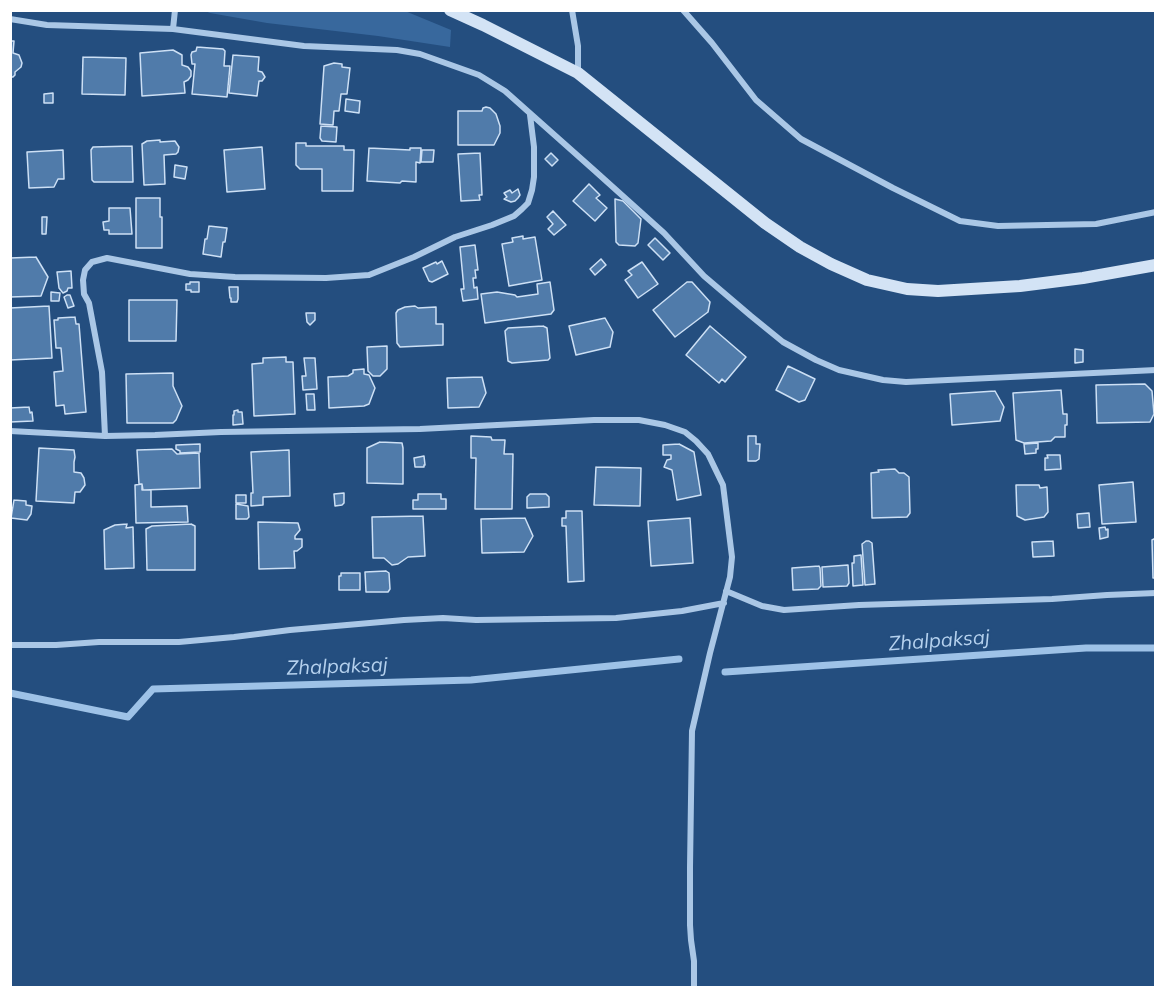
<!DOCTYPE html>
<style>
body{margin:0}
#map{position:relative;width:1166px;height:998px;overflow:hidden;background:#244e7f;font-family:Mulish,sans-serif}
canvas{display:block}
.frame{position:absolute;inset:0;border:12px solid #fff;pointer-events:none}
</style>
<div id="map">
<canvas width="1166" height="998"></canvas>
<div class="frame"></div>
</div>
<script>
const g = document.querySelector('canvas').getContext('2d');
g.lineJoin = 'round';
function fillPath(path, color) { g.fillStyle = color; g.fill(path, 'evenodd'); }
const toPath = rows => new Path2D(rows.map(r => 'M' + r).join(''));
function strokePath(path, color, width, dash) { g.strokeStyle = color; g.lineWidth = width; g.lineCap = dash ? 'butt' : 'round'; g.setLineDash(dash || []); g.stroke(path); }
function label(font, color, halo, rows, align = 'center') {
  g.font = font + ' Mulish,sans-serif'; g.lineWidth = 4.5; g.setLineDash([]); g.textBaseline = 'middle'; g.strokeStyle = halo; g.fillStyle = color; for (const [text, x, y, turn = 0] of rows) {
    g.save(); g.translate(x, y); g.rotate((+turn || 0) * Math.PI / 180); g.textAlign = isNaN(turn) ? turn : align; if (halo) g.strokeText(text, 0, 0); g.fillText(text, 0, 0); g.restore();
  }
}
const green = toPath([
 [205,11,405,11,451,30,450,47,378,36,267,23,210,13]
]);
const stream = toPath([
 [725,672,1086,648,1156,648],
 [10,693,128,717,153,689,471,680,679,659]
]);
const building = toPath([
 [10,41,14,41,13,53,19,55,22,63,21,67,15,72,15,75,13,77,10,77,10,41],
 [197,47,223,49,225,51,224,66,230,66,227,97,192,94,195,64,192,64,191,55,192,52,196,51,197,47],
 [173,50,182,55,182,65,188,67,191,71,191,76,188,80,184,82,185,93,142,96,140,53,173,50],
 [233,55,259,57,258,71,262,72,265,77,262,81,259,81,257,96,229,93,233,55],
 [83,57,126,58,125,95,82,94,83,57],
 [334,63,342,64,342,67,350,68,347,94,341,94,339,111,334,111,333,125,320,124,324,66,334,63],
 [53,93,53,103,44,103,44,94,53,93],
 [346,99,360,101,359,113,345,111,346,99],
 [486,107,490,108,496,114,500,126,500,133,494,145,458,145,458,111,482,111,483,108,486,107],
 [321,126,337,127,336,142,322,141,320,138,321,126],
 [160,140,160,142,175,141,179,147,178,152,176,154,164,155,165,184,144,185,142,144,147,141,160,140],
 [296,143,306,143,306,146,344,146,344,150,354,150,353,191,322,191,322,169,300,169,296,165,296,143],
 [132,146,133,182,94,182,92,180,91,150,93,147,132,146],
 [262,147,265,189,227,192,224,150,262,147],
 [369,148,410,150,410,148,421,148,420,163,416,162,416,182,402,181,400,183,367,181,369,148],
 [63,150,64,179,58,179,54,187,29,188,27,152,63,150],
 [422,150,434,150,433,162,421,162,422,150],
 [480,153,482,195,479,195,480,200,461,201,458,154,480,153],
 [551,153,558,160,552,166,545,159,551,153],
 [175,165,187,167,185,179,174,177,175,165],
 [589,184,600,195,596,198,607,208,595,221,573,201,589,184],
 [518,189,520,195,518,198,515,201,511,202,504,199,507,197,504,193,510,190,512,193,518,189],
 [136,198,160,198,160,217,162,217,162,248,136,248,136,198],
 [615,199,623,201,641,219,638,243,635,246,619,245,616,242,615,199],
 [109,208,130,208,132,234,109,234,109,230,104,230,103,222,109,221,109,208],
 [553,211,566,225,554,235,548,229,553,224,547,217,553,211],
 [42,217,47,217,46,234,42,234,42,217],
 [209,226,227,228,225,242,223,242,221,257,203,254,205,239,207,239,209,226],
 [523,236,523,239,535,237,542,280,509,286,502,244,513,242,512,238,523,236],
 [655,238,670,253,663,260,648,245,655,238],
 [475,245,478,270,475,270,476,278,473,278,474,288,477,287,478,299,463,301,461,289,464,289,460,247,475,245],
 [36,257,48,277,41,296,10,297,10,258,36,257],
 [601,259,606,265,595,275,590,269,601,259],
 [442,261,448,274,432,282,429,281,423,268,436,262,437,264,442,261],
 [642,262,658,284,638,298,625,280,632,275,628,271,642,262],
 [71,271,72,288,68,288,67,291,63,293,59,288,57,272,71,271],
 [190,282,199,282,199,292,191,292,191,290,186,290,186,284,190,284,190,282],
 [550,282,554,310,551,314,485,323,481,294,497,292,515,295,517,297,538,294,537,284,550,282],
 [687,282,692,282,710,302,708,312,675,337,653,310,687,282],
 [229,287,238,287,238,299,237,302,231,302,231,298,230,298,229,287],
 [51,292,60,293,59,301,51,301,51,292],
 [67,295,70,295,74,306,68,308,64,297,67,295],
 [129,300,177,300,176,341,129,341,129,300],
 [49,306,52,358,10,360,10,308,49,306],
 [415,306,418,308,436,307,436,324,443,324,443,345,400,347,397,343,396,313,398,310,405,307,415,306],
 [306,313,315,313,315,320,310,325,307,322,306,313],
 [75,317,76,324,79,324,86,412,65,414,64,405,56,406,54,372,63,371,61,348,56,348,54,320,58,320,58,318,75,317],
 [605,318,613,332,610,347,576,355,569,326,605,318],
 [543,326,547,328,550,358,548,360,512,363,508,361,505,331,508,328,543,326],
 [710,326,746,357,725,382,722,379,719,383,686,355,710,326],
 [387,346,387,369,380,376,373,376,368,371,367,347,387,346],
 [1075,349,1083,350,1083,362,1075,363,1075,349],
 [286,357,286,362,293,362,295,414,254,416,252,364,263,363,263,358,286,357],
 [304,358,315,358,317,389,303,390,302,376,306,376,304,358],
 [788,366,815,379,805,400,799,402,776,390,788,366],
 [364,369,364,374,369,375,375,388,369,404,364,406,329,408,328,377,348,376,353,373,353,370,364,369],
 [173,373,173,386,182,406,176,420,173,423,127,423,126,374,173,373],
 [482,377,486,393,479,407,448,408,447,378,482,377],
 [1145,384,1152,391,1154,414,1150,422,1097,423,1096,385,1145,384],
 [1061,390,1063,414,1067,414,1067,425,1065,425,1065,437,1055,437,1051,441,1024,443,1016,440,1013,393,1061,390],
 [995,391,1004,407,1000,421,952,425,950,394,995,391],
 [306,394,314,394,315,410,307,410,306,394],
 [29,407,30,413,32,412,33,421,10,422,10,408,29,407],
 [238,410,238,412,242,412,243,424,233,425,233,415,234,415,234,411,238,410],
 [471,436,491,437,492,440,505,440,504,454,513,454,512,509,475,509,476,458,471,458,471,436],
 [748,436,756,436,756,444,760,444,759,459,756,461,748,461,748,436],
 [380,442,402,443,403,448,403,484,367,483,367,448,380,442],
 [1038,443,1038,449,1036,449,1036,453,1025,454,1024,444,1038,443],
 [200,444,200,452,180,453,180,451,176,449,176,445,200,444],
 [679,444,694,452,701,495,677,500,672,470,664,467,667,460,671,459,671,455,663,455,663,445,679,444],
 [39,448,74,450,75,457,74,462,74,472,81,473,84,478,85,485,80,492,75,492,74,503,36,501,39,448],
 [172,449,177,454,199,453,200,488,143,490,142,484,139,484,137,450,172,449],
 [289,450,290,496,263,497,263,505,251,506,251,493,253,493,251,452,289,450],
 [1047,455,1060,455,1061,469,1045,470,1045,458,1048,458,1047,455],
 [424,456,425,465,424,465,424,467,415,467,414,458,424,456],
 [596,467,641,468,640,506,594,505,596,467],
 [895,469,899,473,904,473,909,477,910,513,907,517,872,518,871,473,879,472,878,470,895,469],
 [1133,482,1136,522,1102,524,1099,485,1133,482],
 [142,484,142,490,151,490,151,507,187,506,188,522,136,523,135,485,142,484],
 [1016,485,1039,485,1040,488,1047,487,1048,512,1044,517,1025,520,1017,516,1016,485],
 [344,493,344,503,342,505,335,506,334,494,344,493],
 [418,494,441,494,441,499,446,499,446,509,413,509,413,500,418,500,418,494],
 [530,494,546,494,549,497,549,507,527,508,527,497,530,494],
 [236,495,246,495,246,503,236,503,236,495],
 [14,500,26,501,26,505,32,506,31,514,27,520,11,518,14,500],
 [236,504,248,506,249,517,247,519,236,519,236,504],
 [566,511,582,511,584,581,568,582,566,526,562,526,562,518,566,518,566,511],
 [1089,513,1090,527,1078,528,1077,514,1089,513],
 [423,516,425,556,408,557,398,564,392,565,384,558,373,558,372,517,423,516],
 [525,518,533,536,524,552,482,553,481,519,525,518],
 [690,518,693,563,651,566,648,521,690,518],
 [258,522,298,523,300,530,295,536,295,539,302,539,302,547,297,551,294,551,295,568,259,569,258,522],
 [127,524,126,528,133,527,134,568,105,569,104,530,115,525,127,524],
 [191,524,195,526,195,570,147,570,146,529,152,526,191,524],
 [1105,527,1106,530,1108,529,1108,537,1100,539,1099,528,1105,527],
 [1156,538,1156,578,1153,578,1152,540,1156,538],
 [866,541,869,541,872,543,875,584,865,585,862,544,866,541],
 [1053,541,1054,556,1033,557,1032,542,1053,541],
 [861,555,863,585,853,586,852,563,854,563,854,556,861,555],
 [848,565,849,583,847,586,823,587,822,567,848,565],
 [819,566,820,568,821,586,818,589,793,590,792,568,819,566],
 [386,571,389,573,390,589,388,592,366,592,365,572,386,571],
 [341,573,360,573,360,590,339,590,339,576,341,576,341,573]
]);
const street = toPath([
 [572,10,578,46,578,73],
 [683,10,712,43,756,100,801,139,893,188,960,221,998,226,1096,224,1156,212],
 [10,19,47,25,173,29,304,46,397,50,420,54,479,75,505,91,595,171,664,233,704,276,751,316,783,342,816,360,839,370,883,380,906,382,1156,370],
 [173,29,175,10],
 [10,431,105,436,155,435,221,432,420,429,594,420,639,420,665,425,685,432,696,441,708,454,723,485,732,557,730,577,710,653,692,731,690,867,690,925,691,940,694,961,694,988],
 [105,436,102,372,89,303,84,294,83,280,85,270,92,262,107,258,190,274,235,277,326,278,369,275,414,257,455,237,492,225,514,216,522,209,528,203,532,190,534,177,534,147,530,115],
 [726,591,762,606,784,610,859,605,1052,599,1107,595,1156,593],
 [10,645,56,645,99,642,179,642,234,637,290,630,404,620,443,618,476,620,616,618,682,611,724,603]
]);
const secondary = toPath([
 [450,10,483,25,578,73,765,223,800,247,831,264,867,280,907,289,938,291,1020,286,1083,278,1156,265]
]);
const waterNames = [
 ["Zhalpaksaj",939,641,-4],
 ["Zhalpaksaj",337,667,-2]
];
fillPath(green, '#38689d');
strokePath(stream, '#9ec2e7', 7);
fillPath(building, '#507baa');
strokePath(building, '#cde0f5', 1.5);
strokePath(street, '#aac7e6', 6);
strokePath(secondary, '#d3e3f5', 12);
label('italic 20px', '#b5d1ee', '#244e7f', waterNames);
</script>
